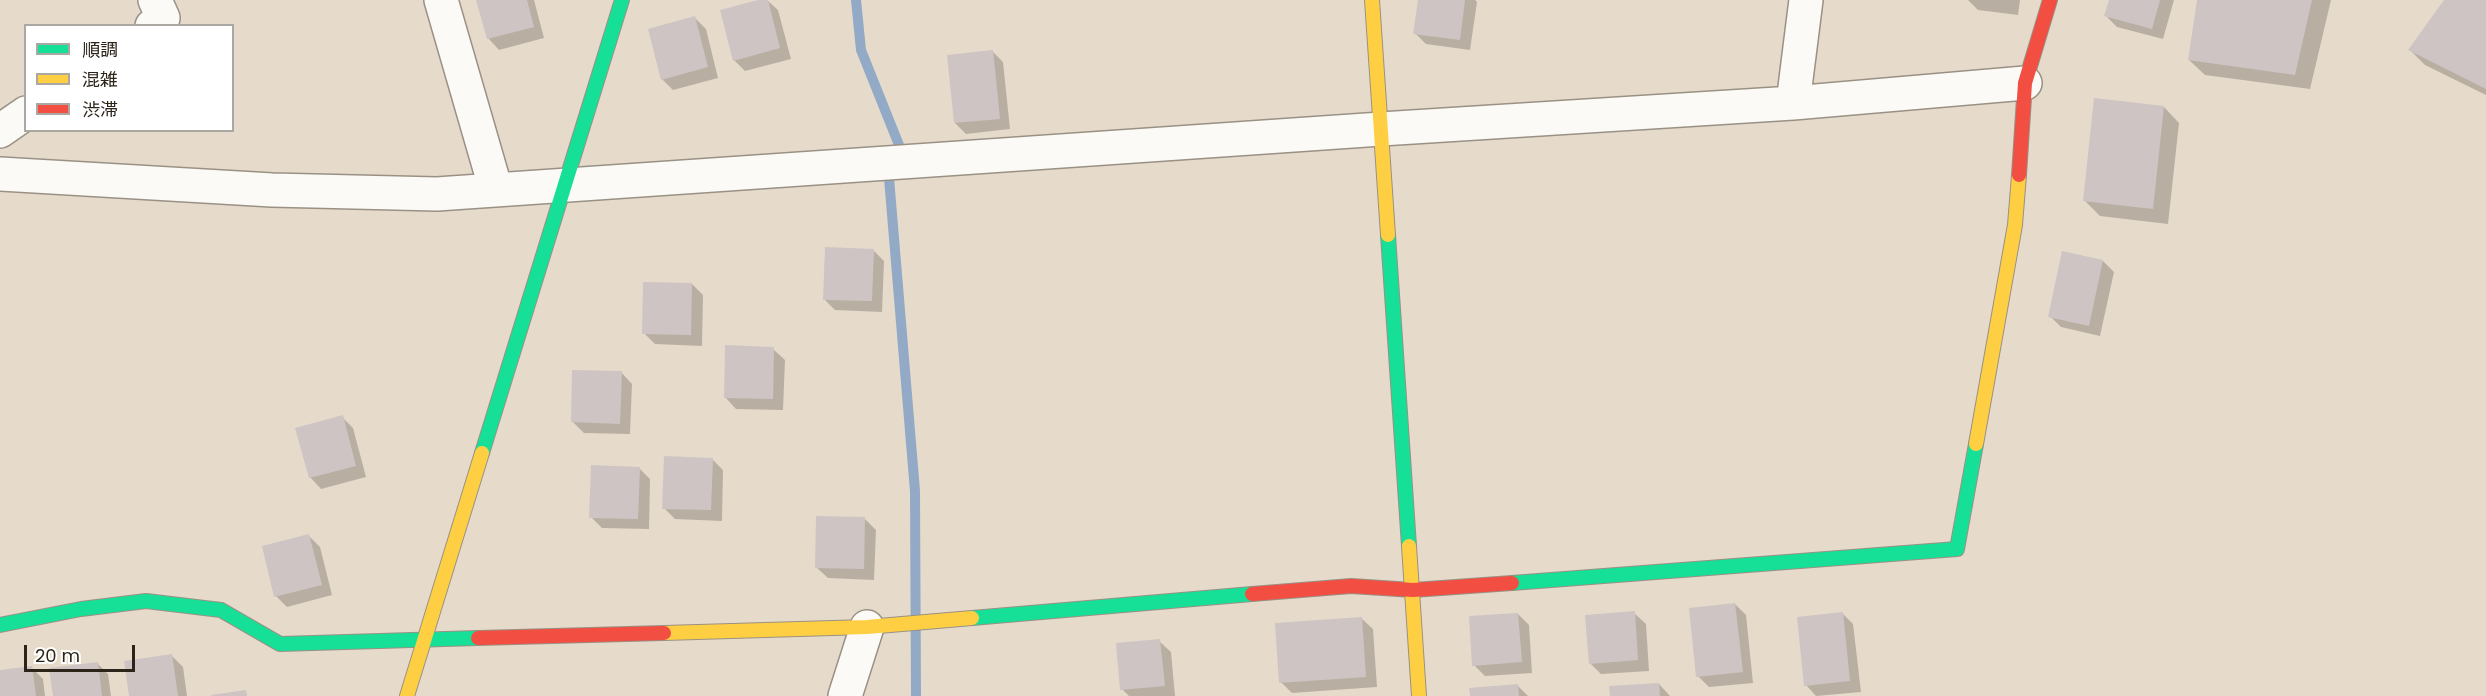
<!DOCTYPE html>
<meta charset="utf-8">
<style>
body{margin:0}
#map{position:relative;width:2486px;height:696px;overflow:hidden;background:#e6dbcb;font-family:Poppins,"Noto Sans JP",sans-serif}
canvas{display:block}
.legend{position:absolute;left:24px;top:24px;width:210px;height:108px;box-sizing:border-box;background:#fff;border:2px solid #aba7a3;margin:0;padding:8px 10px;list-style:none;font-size:18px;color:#2c2419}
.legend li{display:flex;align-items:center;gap:12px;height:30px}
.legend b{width:30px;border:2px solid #aba7a3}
.scale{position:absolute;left:24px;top:645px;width:111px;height:27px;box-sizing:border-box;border:3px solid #2c2419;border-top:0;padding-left:8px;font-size:18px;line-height:21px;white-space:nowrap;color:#2c2419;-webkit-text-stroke:4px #fff;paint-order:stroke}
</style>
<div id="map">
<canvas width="2486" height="696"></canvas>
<ul class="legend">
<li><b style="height:8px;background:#16e098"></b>順調</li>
<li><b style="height:8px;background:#ffcf43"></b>混雑</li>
<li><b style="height:8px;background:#f24e42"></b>渋滞</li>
</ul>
<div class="scale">20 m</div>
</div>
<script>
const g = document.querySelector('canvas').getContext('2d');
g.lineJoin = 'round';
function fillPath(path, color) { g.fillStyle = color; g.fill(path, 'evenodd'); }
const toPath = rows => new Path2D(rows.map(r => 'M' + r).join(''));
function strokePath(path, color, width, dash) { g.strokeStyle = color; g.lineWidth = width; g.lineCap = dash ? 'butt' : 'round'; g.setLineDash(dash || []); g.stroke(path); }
const shadow = toPath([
 [478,0,534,0,544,38,499,50,488,38],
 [764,0,767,0,778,10,791,59,745,71,734,60],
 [1420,0,1475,0,1477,2,1470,50,1426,44,1415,33],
 [1968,0,2020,0,2018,15,1978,10],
 [2110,0,2174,0,2163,39,2117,27,2106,16],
 [2198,0,2331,0,2310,89,2205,75,2189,60],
 [2445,0,2486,0,2486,95,2425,65,2410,50],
 [695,18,706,29,718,78,673,90,662,79],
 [992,51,1003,62,1010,129,966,134,955,123],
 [2164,107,2179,123,2168,224,2100,216,2084,200],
 [873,250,884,261,882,312,835,310,824,299],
 [2103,261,2114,272,2100,336,2061,327,2050,316],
 [692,284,703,295,702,346,655,344,644,333],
 [773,349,785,360,783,410,736,409,725,397],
 [621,372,632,384,630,434,584,433,572,421],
 [342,417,353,428,366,477,321,489,310,477],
 [712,459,723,470,722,521,675,519,664,508],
 [639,468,650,479,649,529,602,528,591,517],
 [864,518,876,530,874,580,828,578,816,567],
 [309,536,320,547,332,595,287,607,276,596],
 [1735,604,1746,615,1753,683,1709,687,1698,676],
 [1634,613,1646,624,1649,671,1601,674,1590,663],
 [1842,613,1853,624,1861,692,1816,696,1806,685],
 [1518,614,1529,625,1532,673,1485,676,1474,665],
 [1361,618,1373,629,1377,687,1292,693,1281,682],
 [1159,641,1171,652,1175,696,1129,696,1122,689],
 [172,656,183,667,187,696,130,696],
 [97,663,108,674,111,696,54,696],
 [32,668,43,679,45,696,0,696,0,672],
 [1659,684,1670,696,1611,696],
 [1518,686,1528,696,1471,696]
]);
const stream = toPath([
 [856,0,861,50,899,145,889,178,915,491,916,696]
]);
const building = toPath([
 [476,0,527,0,534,27,487,39],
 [758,0,768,0,780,48,733,61,720,10],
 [1418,0,1465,0,1460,40,1413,34],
 [2109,0,2160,0,2152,29,2104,16],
 [2197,0,2312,0,2295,75,2188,60],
 [2444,0,2486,0,2486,89,2408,50],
 [695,16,708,67,661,80,648,29],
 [993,50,1000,119,954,123,947,55],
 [2094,98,2164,106,2153,209,2083,201],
 [825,247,874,249,872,301,823,300],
 [2062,251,2103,260,2089,326,2048,317],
 [643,282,692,283,691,335,642,334],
 [725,345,774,347,773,399,724,398],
 [572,370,622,371,620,424,571,422],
 [343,415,356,466,309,478,295,428],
 [664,456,713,458,711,510,662,509],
 [591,465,640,467,638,519,589,518],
 [816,516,865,517,864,569,815,568],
 [309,534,322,585,274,597,262,546],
 [1735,603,1743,672,1696,677,1689,608],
 [1635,611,1638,660,1589,664,1585,615],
 [1843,612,1850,681,1804,686,1797,617],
 [1518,613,1522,662,1472,666,1469,616],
 [1362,617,1366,677,1279,683,1275,623],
 [1160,639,1165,686,1120,690,1116,643],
 [172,654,178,696,129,696,124,661],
 [98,662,102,696,53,696,49,668],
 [32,666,36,696,0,696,0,670],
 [1659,683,1660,696,1610,696,1609,686],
 [1518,684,1519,696,1470,696,1469,688],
 [246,690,247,696,211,696,211,695]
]);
const street = toPath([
 [441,0,496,190],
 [152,26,163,18,155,0],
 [1793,103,1806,0],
 [0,131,26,113],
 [0,174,272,190,437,194,1381,129,1793,103,2025,83],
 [845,696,867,627]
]);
const fast = toPath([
 [1388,235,1409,546],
 [482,453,622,0],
 [1512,583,1957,549,1976,444],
 [972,618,1252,594],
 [0,625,81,609,146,601,221,610,280,644,478,638]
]);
const slow = toPath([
 [1372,0,1388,235],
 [1976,444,2015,225,2019,175],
 [1409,546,1419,696],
 [664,633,867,627,972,618],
 [407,696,482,453]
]);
const jam = toPath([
 [2019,175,2025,83,2050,0],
 [1252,594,1351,586,1413,590,1512,583],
 [478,638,664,633]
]);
fillPath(shadow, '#0003');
strokePath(stream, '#92aac6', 10);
fillPath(building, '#cec4c3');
strokePath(street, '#9a9185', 36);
strokePath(fast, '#9a9185', 16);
strokePath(slow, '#9a9185', 16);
strokePath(jam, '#9a9185', 16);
strokePath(street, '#fbfaf7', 33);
strokePath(fast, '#16e098', 14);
strokePath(slow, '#ffcf43', 14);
strokePath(jam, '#f24e42', 14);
</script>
